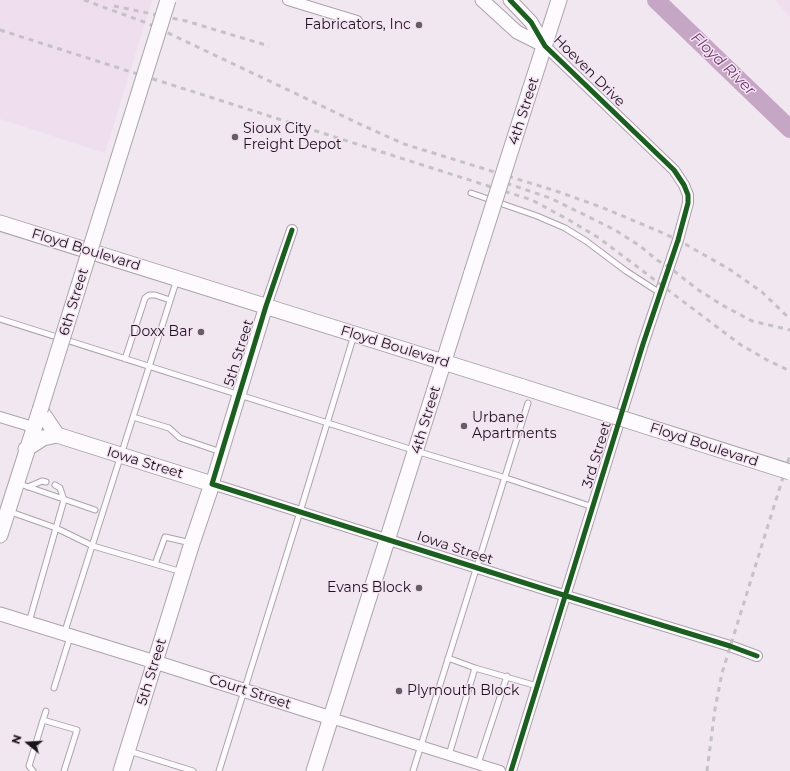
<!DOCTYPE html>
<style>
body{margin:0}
#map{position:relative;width:790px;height:771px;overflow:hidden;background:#f1e7f0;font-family:Montserrat,sans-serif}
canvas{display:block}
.north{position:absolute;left:8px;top:723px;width:40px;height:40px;-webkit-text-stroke:3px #f5e3f4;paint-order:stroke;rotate:288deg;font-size:11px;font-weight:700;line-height:16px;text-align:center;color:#1b151b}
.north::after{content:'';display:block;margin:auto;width:14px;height:18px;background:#1b151b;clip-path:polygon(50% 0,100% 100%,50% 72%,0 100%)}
</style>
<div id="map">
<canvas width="790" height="771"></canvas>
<div class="north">N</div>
</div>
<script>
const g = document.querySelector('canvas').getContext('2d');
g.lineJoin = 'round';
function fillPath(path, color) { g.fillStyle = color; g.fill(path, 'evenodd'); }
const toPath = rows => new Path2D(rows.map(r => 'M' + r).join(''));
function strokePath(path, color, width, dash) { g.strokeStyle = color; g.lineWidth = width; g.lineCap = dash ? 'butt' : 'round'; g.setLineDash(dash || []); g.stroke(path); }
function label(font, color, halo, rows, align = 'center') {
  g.font = font + ' Montserrat,sans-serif'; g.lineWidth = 3; g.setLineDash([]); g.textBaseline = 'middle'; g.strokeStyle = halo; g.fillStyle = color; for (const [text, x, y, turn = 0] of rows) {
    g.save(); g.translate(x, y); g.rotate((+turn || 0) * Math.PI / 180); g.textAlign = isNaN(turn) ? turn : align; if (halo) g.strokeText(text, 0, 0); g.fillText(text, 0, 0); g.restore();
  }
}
const built = toPath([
 [0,0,152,0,105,153,0,119],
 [775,0,790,0,790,17]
]);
const river = toPath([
 [656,0,790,129]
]);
const service = toPath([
 [471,193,537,216,565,228,586,241,626,271,660,293],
 [0,319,416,451,506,478,593,507],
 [125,359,145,298,149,295,155,295,170,300],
 [133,417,169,428,180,438,221,452],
 [17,483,95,510],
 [28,487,42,481,46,482],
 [8,511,56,528,93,546,182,572],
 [155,564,165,537,191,543],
 [29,622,64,500,60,488,55,485],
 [64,634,177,279],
 [448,658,475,668,449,755],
 [475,668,537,686],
 [54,688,70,637],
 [43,720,46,711],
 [129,751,193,771],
 [478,764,507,676],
 [33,771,29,766,43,720,77,730,64,771],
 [219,771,300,512,354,335],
 [413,771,528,403]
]);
const minor = toPath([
 [288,0,357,21],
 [266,306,292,230],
 [0,417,33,427],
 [212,484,547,590,730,646,757,656],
 [331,718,500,771],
 [511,771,643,344,678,240,688,203,688,195,684,185,674,170,545,46]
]);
const tertiary = toPath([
 [482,0,517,32,545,46],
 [510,0,531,22,545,46],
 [212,484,266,306],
 [0,614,155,662,331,718]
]);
const secondary = toPath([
 [530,90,559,0],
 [0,223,523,387],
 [40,410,57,435],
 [26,449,43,438,57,435,212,484,192,543,121,771],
 [0,535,40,410],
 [314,771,472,272]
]);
const rail = toPath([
 [84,0,147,23,364,126,404,144,556,191,601,207,656,230,678,240,729,269,762,292,790,319],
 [114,6,186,21,269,46],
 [0,30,532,200,569,220,599,238,741,345,767,360,790,371],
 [497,180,550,198,593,219,615,230,640,246,657,260,669,267,697,289,722,305,752,321,790,330],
 [707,771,715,709,722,673,790,455]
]);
const secondaryBridge = toPath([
 [472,272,530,90],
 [523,387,790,472],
 [40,410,168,0]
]);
const cycleway = toPath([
 [510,0,531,22,545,46,674,170,684,185,688,195,688,203,678,240,643,344,511,771],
 [292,230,266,306,212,484,547,590,730,646,757,656]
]);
const markers = [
 [419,25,4,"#665e66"],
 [235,137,4,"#665e66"],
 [201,332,4,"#665e66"],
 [464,426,4,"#665e66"],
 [419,588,4,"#665e66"],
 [399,691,4,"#665e66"]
];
const poiNames = [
 ["Fabricators, Inc",411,25],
 ["Sioux City",243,129,"left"],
 ["Freight Depot",243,145,"left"],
 ["Doxx Bar",193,332],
 ["Urbane",472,418,"left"],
 ["Apartments",472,434,"left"],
 ["Evans Block",411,588],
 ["Plymouth Block",407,691,"left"]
];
const streetNames = [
 ["Hoeven Drive",589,71,45],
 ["4th Street",524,111,-72],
 ["Floyd Boulevard",86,250,17],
 ["6th Street",74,302,-73],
 ["Floyd Boulevard",395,347,17],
 ["5th Street",239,353,-73],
 ["4th Street",426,420,-73],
 ["Floyd Boulevard",704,445,18],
 ["3rd Street",597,455,-73],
 ["Iowa Street",145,463,17],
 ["Iowa Street",455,548,18],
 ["5th Street",152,672,-73],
 ["Court Street",250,692,18]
];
const waterNames = [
 ["Floyd River",723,64,44]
];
fillPath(built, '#efdeee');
strokePath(river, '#c6a6c5', 18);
strokePath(service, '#aba3aa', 7);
strokePath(minor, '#aba3aa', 12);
strokePath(tertiary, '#aba3aa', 15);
strokePath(secondary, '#aba3aa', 17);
strokePath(service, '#fdfbfd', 5);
strokePath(minor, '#fdfbfd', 10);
strokePath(tertiary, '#fdfbfd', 13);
strokePath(secondary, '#fdfbfd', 15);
strokePath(rail, '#c4c2c4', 3, [5, 5]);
strokePath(secondaryBridge, '#aba3aa', 17, []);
strokePath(secondaryBridge, '#fdfbfd', 15);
strokePath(cycleway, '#1b5e20', 5);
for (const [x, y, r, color] of markers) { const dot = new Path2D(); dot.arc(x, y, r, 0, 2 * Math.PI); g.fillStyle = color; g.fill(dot); strokePath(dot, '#f5e3f4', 1.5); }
label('14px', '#1b151b', '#f5e3f4', poiNames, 'right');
label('14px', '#1b151b', '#f5e3f4', streetNames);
label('italic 15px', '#6e386e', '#f5e3f4', waterNames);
</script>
